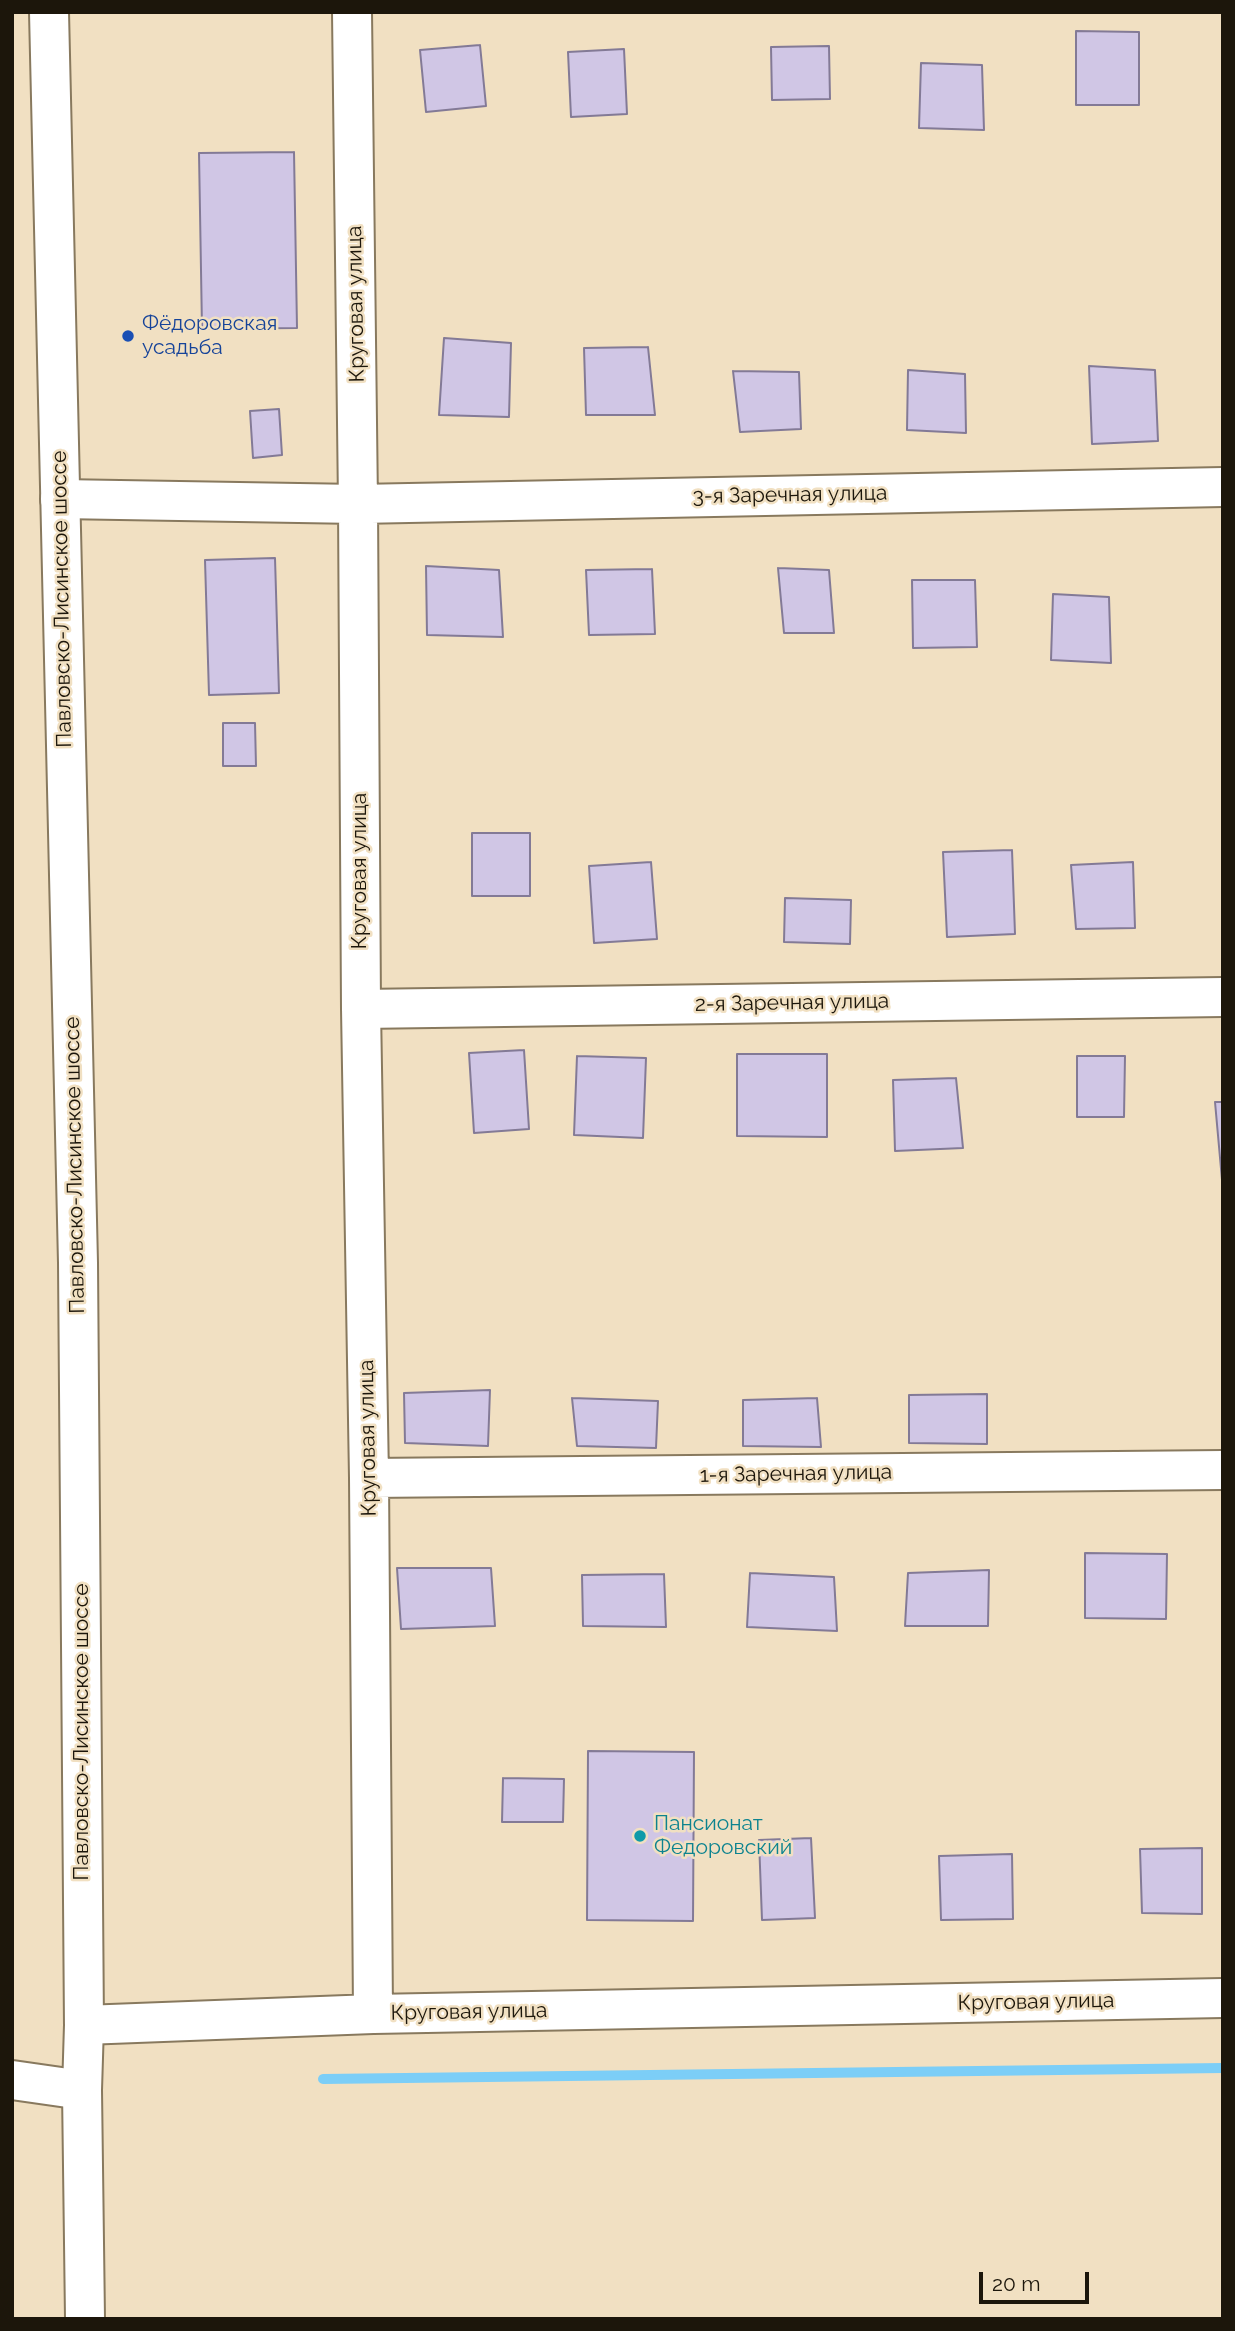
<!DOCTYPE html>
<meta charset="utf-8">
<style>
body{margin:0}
#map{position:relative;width:1235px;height:2331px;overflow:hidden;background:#f1e0c2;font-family:Raleway,sans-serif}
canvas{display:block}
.frame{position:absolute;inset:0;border:14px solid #1c160b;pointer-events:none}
.scale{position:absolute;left:979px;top:2272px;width:110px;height:32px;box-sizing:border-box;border:4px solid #1c160b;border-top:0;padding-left:9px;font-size:21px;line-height:24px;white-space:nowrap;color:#1c160b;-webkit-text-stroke:5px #f1e0c2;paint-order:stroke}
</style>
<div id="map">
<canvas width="1235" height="2331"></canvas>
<div class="frame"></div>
<div class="scale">20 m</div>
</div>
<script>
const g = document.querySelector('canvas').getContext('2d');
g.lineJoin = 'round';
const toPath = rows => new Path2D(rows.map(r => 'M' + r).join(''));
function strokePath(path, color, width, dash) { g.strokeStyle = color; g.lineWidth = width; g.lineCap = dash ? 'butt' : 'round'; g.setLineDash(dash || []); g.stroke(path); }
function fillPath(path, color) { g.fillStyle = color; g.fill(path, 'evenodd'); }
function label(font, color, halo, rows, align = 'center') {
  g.font = font + ' Raleway,sans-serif'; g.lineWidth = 5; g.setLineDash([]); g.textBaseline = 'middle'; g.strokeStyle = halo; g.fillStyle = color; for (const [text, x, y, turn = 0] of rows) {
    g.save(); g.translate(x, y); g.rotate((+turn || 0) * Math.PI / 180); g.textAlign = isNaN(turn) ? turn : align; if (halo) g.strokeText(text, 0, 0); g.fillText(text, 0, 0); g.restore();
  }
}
const stream = toPath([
 [323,2079,1223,2068]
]);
const building = toPath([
 [1076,31,1139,32,1139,105,1076,105,1076,31],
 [480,45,486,106,426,112,420,50,480,45],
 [829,46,830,99,772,100,771,47,829,46],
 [624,49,627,114,571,117,568,52,624,49],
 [921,63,982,65,984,130,919,128,921,63],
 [294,152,297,328,202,329,199,153,294,152],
 [444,338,511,343,509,417,439,415,444,338],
 [648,347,655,415,586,415,584,348,648,347],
 [1089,366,1155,370,1158,441,1092,444,1089,366],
 [908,370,965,374,966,433,907,430,908,370],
 [733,371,799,372,801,429,740,432,733,371],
 [279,409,282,455,253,458,250,411,279,409],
 [275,558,279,693,209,695,205,560,275,558],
 [426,566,499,570,503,637,427,635,426,566],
 [778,568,829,570,834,633,784,633,778,568],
 [652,569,655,634,589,635,586,570,652,569],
 [912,580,975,580,977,647,913,648,912,580],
 [1053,594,1109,597,1111,663,1051,660,1053,594],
 [223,723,255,723,256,766,223,766,223,723],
 [472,833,530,833,530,896,472,896,472,833],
 [1012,850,1015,934,947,937,943,852,1012,850],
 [651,862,657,939,594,943,589,866,651,862],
 [1133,862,1135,928,1076,929,1071,865,1133,862],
 [785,898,851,900,850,944,784,942,785,898],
 [524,1050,529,1129,474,1133,469,1053,524,1050],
 [737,1054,827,1054,827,1137,737,1136,737,1054],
 [577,1056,646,1058,643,1138,574,1135,577,1056],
 [1077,1056,1125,1056,1124,1117,1077,1117,1077,1056],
 [956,1078,963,1148,895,1151,893,1080,956,1078],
 [1215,1102,1223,1102,1223,1180,1222,1180,1215,1102],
 [490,1390,488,1446,405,1443,404,1393,490,1390],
 [987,1394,987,1444,909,1443,909,1395,987,1394],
 [572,1398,658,1401,656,1448,577,1446,572,1398],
 [817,1398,821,1447,743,1446,743,1400,817,1398],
 [1085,1553,1167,1554,1166,1619,1085,1618,1085,1553],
 [397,1568,491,1568,495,1626,401,1629,397,1568],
 [989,1570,988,1626,905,1626,908,1573,989,1570],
 [750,1573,834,1577,837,1631,747,1627,750,1573],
 [664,1574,666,1627,583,1626,582,1575,664,1574],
 [588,1751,694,1752,693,1921,587,1920,588,1751],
 [503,1778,564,1779,563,1822,502,1822,503,1778],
 [811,1838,815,1918,762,1920,759,1840,811,1838],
 [1202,1848,1202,1914,1142,1913,1140,1849,1202,1848],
 [1012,1854,1013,1919,941,1920,939,1856,1012,1854]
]);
const minor = toPath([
 [352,12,358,504,361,1009,369,1478,373,2014],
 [60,499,358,504,1223,487],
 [361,1009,1223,997],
 [369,1478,1223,1470],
 [84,2025,373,2014,1223,1998],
 [12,2080,82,2090]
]);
const major = toPath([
 [49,12,78,1263,84,2025,82,2090,85,2319]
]);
const markers = [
 [128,336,7,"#1a4fb4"],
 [640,1836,7,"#0f9aa8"]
];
const streetNames = [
 ["Круговая улица",356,304,-91],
 ["3-я Заречная улица",790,495,-1],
 ["Павловско-Лисинское шоссе",62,599,-91],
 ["Круговая улица",360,871,-90],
 ["2-я Заречная улица",792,1003,-1],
 ["Павловско-Лисинское шоссе",75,1165,-91],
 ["Круговая улица",368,1438,-91],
 ["1-я Заречная улица",796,1474,-1],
 ["Павловско-Лисинское шоссе",82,1732,-90],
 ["Круговая улица",1036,2002,-1],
 ["Круговая улица",469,2012,-1]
];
const transitNames = [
 ["Фёдоровская",142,324],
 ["усадьба",142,348]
];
const cultureNames = [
 ["Пансионат",654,1824],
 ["Федоровский",654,1848]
];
strokePath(stream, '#7ccef7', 10);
fillPath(building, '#d0c6e5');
strokePath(building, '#837a96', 2);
strokePath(minor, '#88795e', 42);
strokePath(major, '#88795e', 42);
strokePath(minor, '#fff', 38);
strokePath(major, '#fff', 38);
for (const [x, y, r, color] of markers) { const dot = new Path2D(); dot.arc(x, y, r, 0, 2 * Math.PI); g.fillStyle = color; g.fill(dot); strokePath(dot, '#f1e0c2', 2.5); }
label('21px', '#1c160b', '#f1e0c2', streetNames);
label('21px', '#164399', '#f1e0c2', transitNames, 'left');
label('21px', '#0d838f', '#f1e0c2', cultureNames, 'left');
</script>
